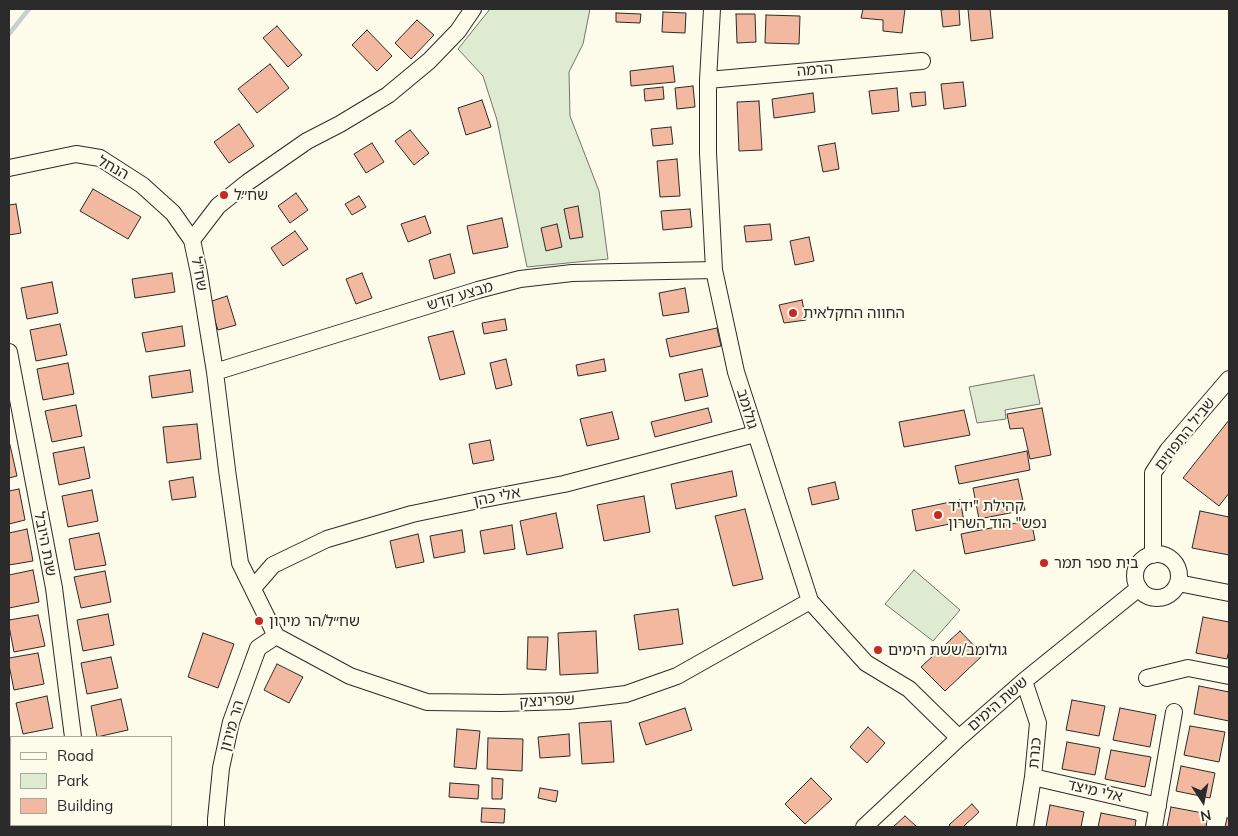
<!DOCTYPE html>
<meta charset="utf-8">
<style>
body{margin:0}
#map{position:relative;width:1238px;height:836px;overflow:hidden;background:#fdfbea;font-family:Mulish,sans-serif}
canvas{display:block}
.frame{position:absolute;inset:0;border:10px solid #2b2b2b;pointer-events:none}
.legend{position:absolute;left:10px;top:736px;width:162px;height:90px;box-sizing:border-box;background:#fdfbea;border:1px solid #a9a89e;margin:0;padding:6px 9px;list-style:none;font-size:15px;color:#2b2b2b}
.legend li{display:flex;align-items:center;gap:10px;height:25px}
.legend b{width:25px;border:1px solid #a9a89e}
.north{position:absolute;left:1178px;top:776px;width:50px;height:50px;-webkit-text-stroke:4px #fdfbea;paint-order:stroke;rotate:169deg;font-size:14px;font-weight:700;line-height:20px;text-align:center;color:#2b2b2b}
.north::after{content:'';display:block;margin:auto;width:18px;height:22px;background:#2b2b2b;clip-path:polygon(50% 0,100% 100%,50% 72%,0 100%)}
</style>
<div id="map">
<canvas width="1238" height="836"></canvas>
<div class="frame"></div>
<ul class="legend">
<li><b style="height:6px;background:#fdfbea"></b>Road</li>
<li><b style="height:14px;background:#deebd1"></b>Park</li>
<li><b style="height:14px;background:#f2b8a0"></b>Building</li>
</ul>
<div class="north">N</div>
</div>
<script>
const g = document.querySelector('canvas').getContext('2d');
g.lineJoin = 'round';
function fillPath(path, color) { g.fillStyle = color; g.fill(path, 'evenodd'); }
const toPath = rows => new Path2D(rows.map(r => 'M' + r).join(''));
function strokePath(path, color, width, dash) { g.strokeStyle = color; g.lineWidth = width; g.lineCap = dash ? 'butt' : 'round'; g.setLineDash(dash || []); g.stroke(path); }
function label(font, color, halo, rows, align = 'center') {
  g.font = font + ' Mulish,"Noto Sans Hebrew",sans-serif'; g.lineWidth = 4; g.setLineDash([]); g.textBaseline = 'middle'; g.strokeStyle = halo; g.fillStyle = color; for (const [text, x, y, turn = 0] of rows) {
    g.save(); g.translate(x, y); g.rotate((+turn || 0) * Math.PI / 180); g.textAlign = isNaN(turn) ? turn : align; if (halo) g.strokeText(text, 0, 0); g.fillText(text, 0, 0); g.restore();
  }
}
const green = toPath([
 [490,9,590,9,583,44,569,72,570,116,599,191,608,259,527,267,497,120,483,76,458,49,490,9],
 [1034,375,1040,404,1005,410,1006,419,977,423,969,387,1034,375],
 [914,570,960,610,933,641,885,604,914,570]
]);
const stream = toPath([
 [9,34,29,9]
]);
const building = toPath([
 [863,9,905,9,902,33,883,31,883,20,861,18,863,9],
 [948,9,959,9,960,25,943,27,941,10,948,9],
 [968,9,990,9,993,38,971,41,968,9],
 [663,12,686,13,685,33,662,32,663,12],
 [616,13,641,14,640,23,616,22,616,13],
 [736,14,755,14,756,42,737,43,736,14],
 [766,15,800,16,799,44,765,43,766,15],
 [417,20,434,35,411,59,395,43,417,20],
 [277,26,302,55,288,67,263,38,277,26],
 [367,30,392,56,377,71,352,45,367,30],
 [270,64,289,88,257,113,238,89,270,64],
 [673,66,675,82,631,86,630,71,673,66],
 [963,82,966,106,944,109,941,84,963,82],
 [693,86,695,107,677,109,675,88,693,86],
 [663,87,664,99,645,101,644,89,663,87],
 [897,88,899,111,872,114,869,91,897,88],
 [925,92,926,105,912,107,910,93,925,92],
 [813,93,815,112,774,118,772,99,813,93],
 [482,100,491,127,466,135,458,108,482,100],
 [759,101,762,150,739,151,737,102,759,101],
 [239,124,254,146,229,163,214,142,239,124],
 [671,127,673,144,653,146,651,129,671,127],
 [410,130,429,153,414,165,395,141,410,130],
 [372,143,384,162,366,173,354,154,372,143],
 [835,143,839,169,823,172,818,146,835,143],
 [677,159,680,196,660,197,657,161,677,159],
 [93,189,141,217,128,239,80,211,93,189],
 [296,193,308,210,290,223,278,206,296,193],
 [359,196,366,207,352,215,345,204,359,196],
 [16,204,21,233,9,235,9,205,16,204],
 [578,206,583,237,570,239,564,209,578,206],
 [690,209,692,227,663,230,661,211,690,209],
 [425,216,431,233,408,242,401,224,425,216],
 [502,218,508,247,473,254,467,226,502,218],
 [557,224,562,247,546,251,541,228,557,224],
 [770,224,772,240,746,242,744,226,770,224],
 [295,231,308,249,283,266,271,248,295,231],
 [809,237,814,261,795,265,790,241,809,237],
 [450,254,455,273,434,279,429,260,450,254],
 [172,273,175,292,135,298,132,279,172,273],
 [362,273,372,298,356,304,346,279,362,273],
 [52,282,58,313,27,319,21,288,52,282],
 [685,288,689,312,663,316,659,293,685,288],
 [227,296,236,325,218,330,209,302,227,296],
 [802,300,806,320,784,323,779,305,802,300],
 [505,319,507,330,484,334,482,323,505,319],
 [60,324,67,355,36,361,30,330,60,324],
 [182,326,185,346,146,352,142,333,182,326],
 [717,328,721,346,670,357,666,339,717,328],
 [453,331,465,374,440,380,428,337,453,331],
 [506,359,512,385,496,389,490,363,506,359],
 [604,359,606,371,578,376,576,365,604,359],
 [68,363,74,394,43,400,37,369,68,363],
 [702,369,708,396,685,401,679,374,702,369],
 [190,370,193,392,152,398,149,376,190,370],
 [76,405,82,436,52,442,45,411,76,405],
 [708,408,712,422,655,437,651,422,708,408],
 [1042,408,1051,455,1030,459,1023,428,1010,429,1007,414,1042,408],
 [964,410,970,435,904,447,899,422,964,410],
 [612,412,619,439,587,446,580,419,612,412],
 [1229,420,1229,493,1219,506,1183,478,1229,420],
 [197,424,201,459,167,463,163,427,197,424],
 [490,440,494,460,473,464,469,444,490,440],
 [10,445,17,476,9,478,9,446,10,445],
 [84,447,90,478,59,485,53,453,84,447],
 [1027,451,1030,470,959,484,955,466,1027,451],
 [732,471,737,496,676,509,671,484,732,471],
 [193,477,196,497,172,500,169,481,193,477],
 [1018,479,1025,510,979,519,973,488,1018,479],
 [835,482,839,499,812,505,808,488,835,482],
 [19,489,25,520,9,524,9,491,19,489],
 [92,490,98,521,68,527,62,496,92,490],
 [644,496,650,532,604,541,597,505,644,496],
 [960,500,964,521,916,531,912,510,960,500],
 [745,509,763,579,733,586,715,516,745,509],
 [1200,511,1229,517,1229,555,1192,548,1200,511],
 [556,513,563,548,527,555,520,521,556,513],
 [1031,520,1035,540,965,554,961,534,1031,520],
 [512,525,515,549,484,554,480,531,512,525],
 [27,529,33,561,9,565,9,533,27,529],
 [462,530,465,552,434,558,430,536,462,530],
 [99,533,106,565,75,570,69,539,99,533],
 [418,534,424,562,396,568,390,541,418,534],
 [33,570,39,602,9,608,9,575,33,570],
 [105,571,111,602,81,608,74,577,105,571],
 [678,609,683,644,639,650,634,615,678,609],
 [108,614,114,645,83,651,77,620,108,614],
 [38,615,45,646,14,652,9,626,9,620,38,615],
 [1203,617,1229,622,1229,650,1227,659,1196,653,1203,617],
 [596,631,598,673,560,675,558,633,596,631],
 [960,631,983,655,945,691,921,667,960,631],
 [203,633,234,644,218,688,188,677,203,633],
 [528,637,548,637,546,670,527,669,528,637],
 [38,653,44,684,14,690,9,665,9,658,38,653],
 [111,657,118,688,87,694,81,663,111,657],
 [277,664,303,677,289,703,264,690,277,664],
 [1199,686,1229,692,1229,721,1194,714,1199,686],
 [47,696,53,728,23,734,16,703,47,696],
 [121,699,128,730,97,737,91,706,121,699],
 [1072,700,1105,706,1099,736,1066,730,1072,700],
 [685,708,692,730,646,745,639,723,685,708],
 [1120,708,1156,715,1150,747,1113,740,1120,708],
 [611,721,614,762,582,764,579,723,611,721],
 [1190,726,1225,732,1219,762,1184,755,1190,726],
 [868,727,885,743,867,763,850,747,868,727],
 [457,729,480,731,476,769,454,767,457,729],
 [569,734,570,756,540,758,538,737,569,734],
 [488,738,523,739,522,771,487,769,488,738],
 [1067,742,1100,748,1095,775,1062,769,1067,742],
 [1111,750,1151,757,1145,787,1105,779,1111,750],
 [1181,766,1215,773,1210,798,1176,791,1181,766],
 [492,778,503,779,502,799,492,799,492,778],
 [811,778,832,799,805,824,785,804,811,778],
 [450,783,479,785,478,799,449,797,450,783],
 [540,788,558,791,556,802,538,798,540,788],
 [10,795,11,825,16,825,17,827,9,827,9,796,10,795],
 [972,804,979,812,963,827,951,827,949,825,972,804],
 [1050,805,1084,812,1081,827,1046,827,1050,805],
 [1171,807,1208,814,1206,827,1167,827,1171,807],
 [482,808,505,809,504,823,481,822,482,808],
 [1101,813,1136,820,1135,827,1098,827,1101,813],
 [905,816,917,827,893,827,905,816],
 [1227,818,1229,819,1229,827,1225,827,1227,818]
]);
const minor = toPath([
 [712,9,708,80,708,153,714,270,736,372,810,601,866,663,909,689,959,738],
 [708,80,922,61],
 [9,168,76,154,100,158,142,185,173,213,192,240,199,273,215,372,227,470,240,563,276,636],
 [192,240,218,206,248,182,307,141,340,124,388,95,429,61,458,31,473,9],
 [9,352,54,588,73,737],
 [215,372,478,290,520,279,572,273,714,270],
 '1135 576a22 22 0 1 1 44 0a22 22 0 1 1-44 0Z',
 [1153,555,1153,473,1168,450,1229,379],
 [1178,583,1229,593],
 [253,588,273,565,327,539,412,514,484,499,564,484,755,434],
 [276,636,350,676,427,702,501,703,568,701,626,694,677,676,810,601],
 [1147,678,1188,668,1229,676],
 [1024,681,1038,723,1033,777,1025,827],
 [1033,777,1158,806],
 [84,825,84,827],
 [216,827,216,819,221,768,231,722,258,648,276,636],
 [864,827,959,738,1024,681,1139,588],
 [1154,827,1174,712]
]);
const markers = [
 [224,195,5,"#c62828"],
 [793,313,5,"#c62828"],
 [938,515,5,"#c62828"],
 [1044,563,5,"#c62828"],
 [259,621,5,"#c62828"],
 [878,650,5,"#c62828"]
];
const streetNames = [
 ["הרמה",815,70,-5],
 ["הנחל",113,168,29],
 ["שח\"ל",199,274,79],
 ["מבצע קדש",460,296,-17],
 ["גולומב",747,409,73],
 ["שביל התפוזים",1185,434,-52],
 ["אלי כהן",497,497,-11],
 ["שנת היובל",45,544,79],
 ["שפרינצק",547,701,-3],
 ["ששת הימים",998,704,-41],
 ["הר מירון",232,726,-74],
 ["כנרת",1035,753,-85],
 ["אלי מיצד",1095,791,13]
];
const poiNames = [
 ["שח״ל",234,195],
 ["החווה החקלאית",803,313],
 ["קהילת \"ידיד",948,506],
 ["נפש\" הוד השרון",948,523],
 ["בית ספר תמר",1054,563],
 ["שח״ל/הר מירון",269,621],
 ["גולומב/ששת הימים",888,650]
];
fillPath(green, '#deebd1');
strokePath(green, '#74746e', 1);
strokePath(stream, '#c7d0d0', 4.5);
fillPath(building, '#f2b8a0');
strokePath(building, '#2b2b2b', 1);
strokePath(minor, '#2b2b2b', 18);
strokePath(minor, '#fdfbea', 16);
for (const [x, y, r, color] of markers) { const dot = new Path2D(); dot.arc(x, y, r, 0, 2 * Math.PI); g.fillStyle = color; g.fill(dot); strokePath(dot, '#fdfbea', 2); }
label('15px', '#2b2b2b', '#fdfbea', streetNames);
label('15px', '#2b2b2b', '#fdfbea', poiNames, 'left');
</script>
